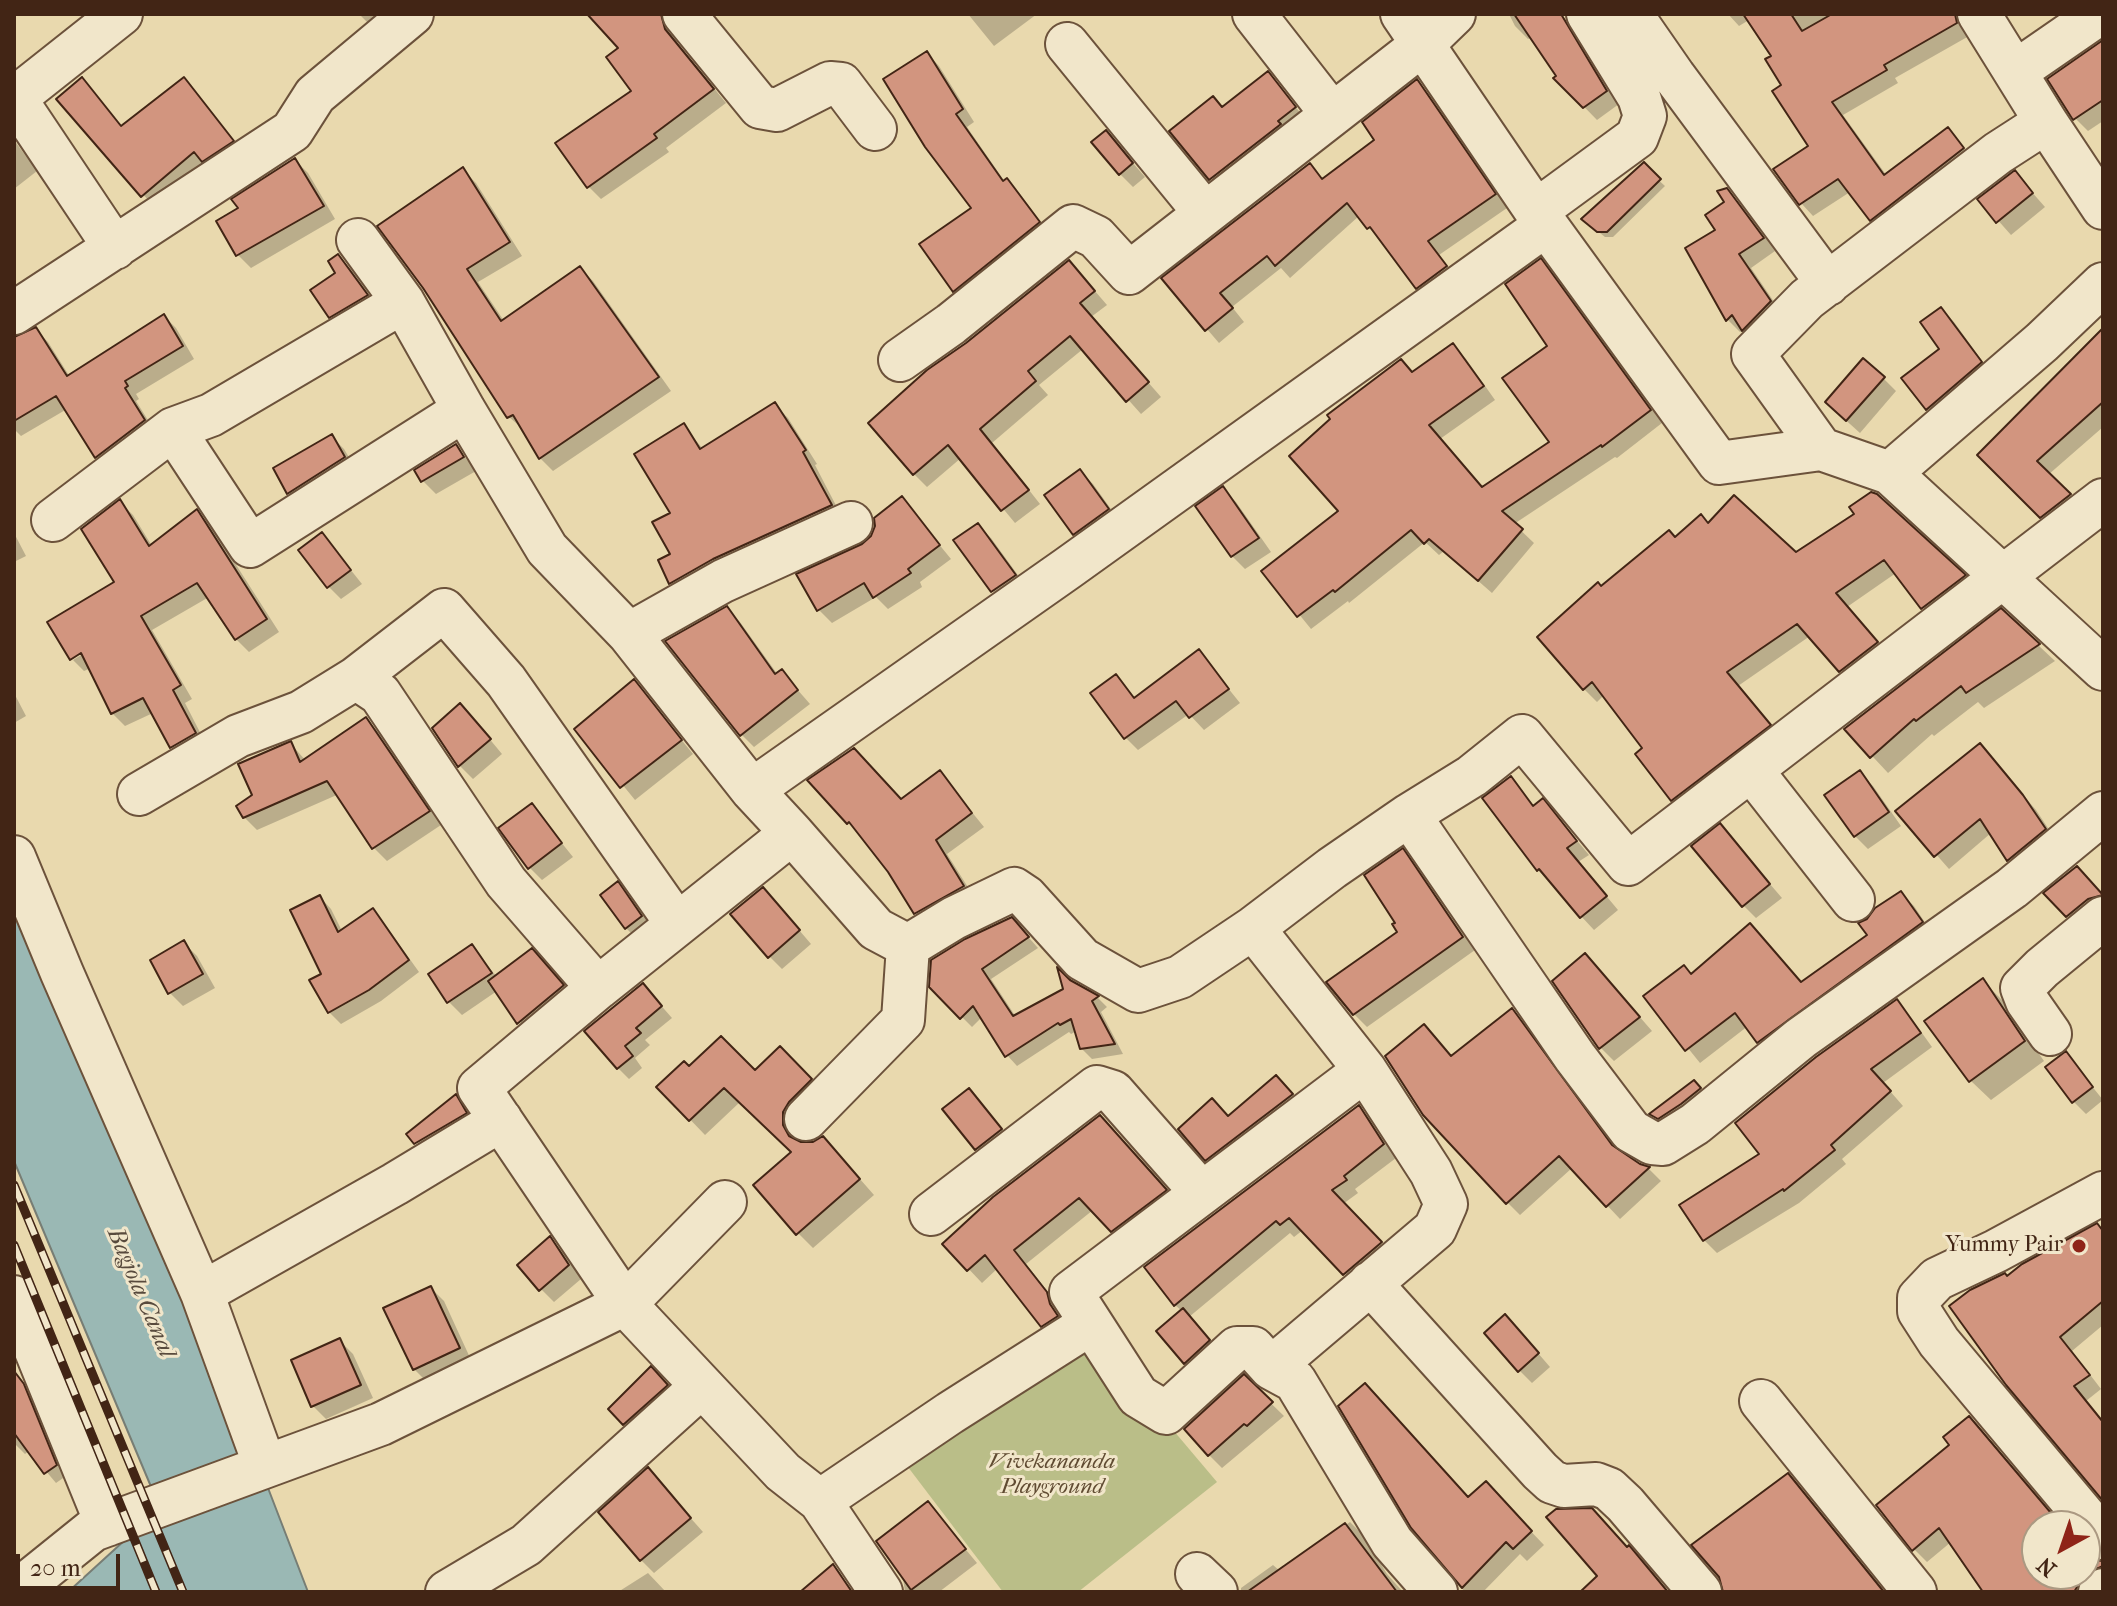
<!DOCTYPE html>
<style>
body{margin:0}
#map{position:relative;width:2117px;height:1606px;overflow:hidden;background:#e9d9ae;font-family:"IM FELL French Canon",serif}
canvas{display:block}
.frame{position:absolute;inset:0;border:16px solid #422515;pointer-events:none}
.north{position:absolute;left:2021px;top:1510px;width:80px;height:80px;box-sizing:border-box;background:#f1e6ca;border:2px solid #ab9982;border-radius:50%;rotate:220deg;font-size:22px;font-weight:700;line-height:32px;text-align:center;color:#422515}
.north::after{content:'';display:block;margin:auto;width:28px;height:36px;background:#8f2418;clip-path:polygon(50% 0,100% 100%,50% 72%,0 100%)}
.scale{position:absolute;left:16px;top:1554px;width:104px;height:36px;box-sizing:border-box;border:4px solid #422515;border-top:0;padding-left:10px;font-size:24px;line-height:28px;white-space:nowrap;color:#422515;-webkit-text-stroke:6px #f1e6ca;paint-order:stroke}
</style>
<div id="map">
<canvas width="2117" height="1606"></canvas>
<div class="frame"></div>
<div class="north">N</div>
<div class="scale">20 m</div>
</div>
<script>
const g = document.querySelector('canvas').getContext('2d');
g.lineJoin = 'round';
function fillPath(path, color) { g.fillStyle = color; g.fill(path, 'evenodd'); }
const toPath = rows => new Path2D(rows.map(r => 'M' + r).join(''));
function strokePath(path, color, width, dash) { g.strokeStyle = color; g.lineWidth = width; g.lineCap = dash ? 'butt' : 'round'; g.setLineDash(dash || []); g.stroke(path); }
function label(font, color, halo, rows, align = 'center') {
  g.font = font + ' "IM FELL French Canon",serif'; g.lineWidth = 6; g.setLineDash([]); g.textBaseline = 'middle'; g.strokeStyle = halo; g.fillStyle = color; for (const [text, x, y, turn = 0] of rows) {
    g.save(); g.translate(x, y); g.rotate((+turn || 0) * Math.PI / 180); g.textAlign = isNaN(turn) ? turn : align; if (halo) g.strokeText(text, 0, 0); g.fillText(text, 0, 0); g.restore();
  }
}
const green = toPath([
 [1086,1327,1217,1482,1078,1592,1003,1592,895,1450]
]);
const water = toPath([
 [14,885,208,1332,308,1592,68,1592,160,1508,14,1161,14,885]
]);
const shadow = toPath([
 [359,14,397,14,376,31],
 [599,14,677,14,673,32,678,44,726,103,666,148,669,152,601,199,588,186,634,91,621,49],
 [968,14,1037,14,994,46],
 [1509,14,1560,14,1571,25,1619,104,1597,120,1556,78,1558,76,1532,37,1528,39,1515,26],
 [1728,14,1972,14,1969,36,1895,78,1898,83,1843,115,1887,176,1948,130,1976,162,1884,232,1850,192,1813,216,1801,203,1811,147,1784,86,1774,56,1749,20,1739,26],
 [2103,43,2103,121,2088,131,2075,118],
 [927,53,939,66,974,122,967,127,1005,182,1019,193,1050,235,966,303,954,291,974,209],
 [1268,73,1307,121,1224,192,1172,131,1223,109],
 [82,80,123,127,183,80,245,154,156,209,59,99],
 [1417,82,1430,95,1507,208,1439,255,1459,280,1431,300,1359,216,1290,278,1281,268,1232,307,1244,322,1219,343,1164,279,1309,165,1323,180,1376,141],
 [1106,132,1145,177,1133,187,1120,174],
 [14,140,37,171,14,189],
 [295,160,308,173,335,219,251,268,238,255,242,209],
 [1642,165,1665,186,1613,237,1605,237,1590,225],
 [463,170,476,183,522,256,478,282,504,321,580,268,593,281,671,391,553,471,540,458,523,429,509,417,424,287],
 [2015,173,2045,207,2011,235,1980,200],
 [1726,190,1740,203,1775,251,1751,268,1783,315,1757,342,1744,329,1740,332,1728,320,1688,249,1718,231,1726,203],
 [338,256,351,269,379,308,344,329,331,316],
 [1540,261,1554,274,1662,423,1617,458,1615,457,1514,524,1534,543,1492,593,1444,551,1439,555,1425,542,1349,603,1348,601,1311,629,1264,571,1341,512,1413,374,1453,346,1466,359,1495,400,1440,439,1483,489,1551,443,1549,346],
 [1082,276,1107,305,1091,317,1161,397,1141,414,1083,349,1039,385,1048,395,992,443,1040,504,1015,523,961,458,927,487,914,474],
 [1941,309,1954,322,1993,376,1940,422,1904,378,1942,349],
 [164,316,176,328,194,359,136,394,139,399,136,401,156,433,109,469,96,457,67,409,21,436,14,429,14,339,36,330,48,342,70,377],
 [2103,331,2103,427,2048,475,2082,508,2054,530,1979,455],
 [1883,378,1896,391,1860,433,1840,415],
 [775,405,788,418,817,464,815,465,843,519,683,596,670,583,673,513,684,426,703,449],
 [331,436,344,449,357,471,302,506,289,493],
 [456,446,476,471,436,494,423,481],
 [1080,471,1093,484,1121,523,1087,547,1074,534],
 [1223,489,1236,502,1271,552,1245,569,1232,556],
 [1876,496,1977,589,1935,621,1896,573,1847,607,1889,656,1853,684,1810,636,1738,686,1782,738,1685,812,1672,800,1645,749,1604,695,1597,702,1584,689,1602,588,1675,539,1709,525,1796,554,1857,514],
 [902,499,951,559,920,582,922,587,888,609,876,597,832,623,819,610,863,546],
 [120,502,133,515,152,546,197,512,210,524,279,632,249,652,236,639,209,597,152,630,192,699,185,703,207,746,184,760,171,747,153,713,125,726,112,713,91,668,84,671,73,660,91,649,117,583],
 [978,525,991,538,1028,589,1006,604,993,591,956,541],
 [14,533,26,556,14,562],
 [322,534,362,584,341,599,328,586],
 [726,609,740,622,778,675,782,672,810,704,754,747,741,734],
 [2038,645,2055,661,1984,708,1978,702,1934,736,1932,734,1888,773,1847,729],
 [1199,652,1240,703,1204,730,1189,714,1138,750,1125,737,1116,676,1136,699],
 [634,682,693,754,635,800,577,729],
 [14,693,26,716,14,723],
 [366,719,379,732,441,825,387,861,374,848,339,794,257,830,244,817,291,744,306,761],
 [473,719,502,754,473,779,460,766,434,728],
 [1980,745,2036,810,2058,843,2022,872,2009,859,1991,833,1949,869,1898,811],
 [940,773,984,827,947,854,976,900,929,926,916,913,889,871,861,836,810,781,901,801],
 [1860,773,1873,786,1901,826,1868,849,1855,836],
 [1511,778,1535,807,1555,814,1589,855,1578,862,1618,910,1594,930,1538,870],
 [532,806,573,857,542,880,529,867],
 [1720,826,1782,898,1756,918,1743,905],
 [1403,851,1416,864,1475,950,1367,1027,1354,1014,1400,932],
 [2077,868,2103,896,2103,911,2081,929,2046,893],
 [617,884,630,897,654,930,639,941,626,928],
 [1901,893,1914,906,1934,936,1772,1054,1748,1026,1700,1063,1646,996,1802,984,1870,936],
 [320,897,331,909,342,931,372,911,384,923,419,972,381,1001,341,1024,329,1012,324,975],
 [776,903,811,944,782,969,769,956],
 [1022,930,1038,948,991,979,1016,1017,1066,990,1068,981,1098,998,1107,1007,1101,1012,1123,1054,1092,1059,1081,1048,1077,1031,1071,1034,1069,1032,1017,1066,1007,1055,982,1017,972,1027,931,986],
 [184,943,197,956,215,988,183,1006,170,993],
 [471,946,497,977,542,961,573,997,529,1033,497,991,462,1015,449,1002,430,974],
 [1598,969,1652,1031,1614,1061,1601,1048,1555,981],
 [1983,981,2002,1000,2044,1061,1991,1100,1971,1081,1927,1021],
 [643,985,672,1018,645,1040,650,1045,635,1058,642,1068,629,1079,618,1068],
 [1896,1002,1909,1015,1932,1047,1883,1083,1903,1106,1842,1159,1846,1164,1799,1203,1717,1253,1704,1240,1762,1154],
 [1512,1011,1525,1024,1618,1152,1649,1169,1661,1181,1620,1219,1572,1168,1520,1215,1507,1202,1424,1027,1452,1057],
 [780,1049,825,1095,797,1128,797,1142,838,1154,874,1195,813,1248,798,1233,794,1153,740,1102,705,1135,659,1087,689,1069,755,1072],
 [2066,1054,2103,1100,2086,1114,2073,1101],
 [1694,1082,1707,1095,1665,1126,1652,1114],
 [1289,1090,1305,1108,1220,1172,1207,1159,1229,1118],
 [456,1097,469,1110,478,1126,429,1156,409,1134],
 [982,1104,1014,1143,990,1161,977,1148],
 [1359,1107,1372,1120,1396,1158,1355,1189,1358,1193,1343,1204,1393,1257,1358,1287,1303,1230,1294,1237,1290,1233,1189,1317,1222,1354,1198,1376,1185,1363,1182,1311,1175,1305],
 [1113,1131,1178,1204,1125,1244,1093,1210,1026,1264,1060,1307,1063,1319,1056,1338,998,1268,982,1283,945,1244],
 [2103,1232,2103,1325,2072,1351,2101,1389,2086,1401,2103,1422,2103,1497,2007,1278],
 [550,1239,563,1252,581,1279,554,1302,541,1289],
 [431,1288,444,1301,472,1362,427,1382,414,1369],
 [1518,1330,1550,1367,1532,1383,1519,1370],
 [340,1341,353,1354,373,1398,326,1419,313,1406],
 [651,1369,679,1399,638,1436,610,1409],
 [1244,1377,1284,1416,1222,1468,1209,1455],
 [26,1394,36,1404,66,1476,56,1483,29,1451,25,1454,14,1443,14,1403],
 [1969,1418,2061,1526,2037,1526,2037,1574,2085,1574,2085,1554,2089,1558,2103,1563,2103,1583,2094,1592,1986,1592,1951,1542,1927,1562,1914,1549,1952,1445],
 [648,1470,703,1532,654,1573,641,1560],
 [1788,1475,1801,1489,1886,1592,1725,1592],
 [1498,1497,1544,1545,1527,1561,1520,1554,1483,1592,1464,1592,1456,1575,1469,1500],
 [927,1503,977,1563,939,1592,905,1592,903,1578],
 [1350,1522,1363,1535,1387,1574,1403,1592,1241,1592,1241,1588,1273,1565,1280,1571],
 [833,1567,854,1592,803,1592],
 [648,1573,666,1592,618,1592]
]);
const building = toPath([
 [587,14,661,14,665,29,714,89,654,134,657,138,587,188,555,143,631,91,606,57,618,48,587,14],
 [1514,14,1561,14,1607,91,1583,108,1553,78,1556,76,1514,14],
 [1743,14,1791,14,1802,31,1832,14,1955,14,1957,23,1884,65,1887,70,1832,102,1884,175,1948,127,1964,148,1870,221,1838,179,1799,205,1773,169,1808,146,1772,91,1781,85,1765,59,1771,56,1743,14],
 [2103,40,2103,100,2073,120,2047,79,2103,40],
 [927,51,963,109,956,114,1003,181,1007,178,1040,222,953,292,919,244,971,208,925,147,883,79,927,51],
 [1268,71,1296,107,1278,121,1281,124,1209,180,1169,131,1213,96,1222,107,1268,71],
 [82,77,121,126,184,77,234,141,202,162,194,152,141,197,56,99,82,77],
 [1417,79,1496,194,1428,241,1447,266,1416,289,1370,227,1367,229,1347,203,1275,266,1267,256,1220,293,1233,308,1205,331,1161,278,1310,163,1322,179,1374,140,1362,122,1417,79],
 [1106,130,1133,163,1119,175,1091,142,1106,130],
 [295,158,324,206,236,256,216,221,238,208,231,199,295,158],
 [1644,162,1661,179,1607,232,1597,232,1581,219,1644,162],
 [463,167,510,242,467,269,501,321,580,266,659,377,539,459,513,415,507,418,423,288,377,226,463,167],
 [2015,170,2033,193,1996,223,1977,199,2015,170],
 [1727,188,1764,238,1739,254,1771,301,1742,331,1732,315,1726,321,1685,248,1715,230,1705,215,1724,202,1717,191,1727,188],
 [338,254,368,295,329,318,310,290,335,273,328,261,338,254],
 [1541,258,1651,410,1602,447,1601,445,1502,511,1523,529,1478,581,1429,539,1424,544,1411,530,1335,592,1333,590,1297,617,1261,571,1338,511,1289,456,1330,419,1327,415,1401,359,1412,372,1453,343,1484,386,1429,425,1482,487,1549,442,1502,378,1547,346,1505,284,1541,258],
 [1069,260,1095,291,1080,303,1149,382,1126,402,1070,336,1028,371,1036,381,980,429,1029,490,1001,511,948,445,913,475,868,423,927,370,966,343,1069,260],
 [1941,307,1982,362,1926,410,1901,378,1939,349,1920,322,1941,307],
 [164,314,183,346,125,381,128,386,125,388,145,420,95,458,56,396,14,421,14,337,36,327,67,376,164,314],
 [2103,328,2103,402,2037,461,2071,494,2040,518,1977,455,2103,328],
 [1863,358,1885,377,1846,421,1825,402,1863,358],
 [775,402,806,450,803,452,832,505,713,559,669,584,658,560,670,554,652,522,670,513,634,454,684,423,700,449,775,402],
 [332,434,345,457,287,494,273,468,332,434],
 [456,444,464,457,421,482,414,470,456,444],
 [1080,469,1109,509,1073,535,1044,495,1080,469],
 [1223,486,1259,538,1231,557,1195,506,1223,486],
 [1871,492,1877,494,1966,575,1921,609,1884,560,1836,593,1878,642,1839,672,1797,624,1727,672,1771,725,1671,801,1635,754,1642,748,1592,682,1583,690,1537,637,1598,582,1601,586,1669,530,1675,537,1701,514,1708,523,1734,495,1796,552,1854,514,1849,507,1871,492],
 [902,496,940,545,908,569,911,573,873,598,864,583,817,611,796,574,862,544,871,536,875,526,874,518,902,496],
 [120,499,149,546,197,509,267,619,235,640,197,583,141,616,181,685,173,690,196,733,170,748,143,698,111,714,81,653,70,660,47,622,114,582,81,529,120,499],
 [978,523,1016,575,991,592,953,540,978,523],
 [322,532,351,570,327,588,298,550,322,532],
 [727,606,775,674,782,669,798,690,740,736,665,641,727,606],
 [2001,608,2040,644,1966,693,1961,686,1916,721,1914,719,1870,758,1844,729,2001,608],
 [1199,649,1229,689,1189,718,1176,701,1124,739,1090,693,1116,674,1134,698,1199,649],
 [634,679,682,740,620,788,574,729,634,679],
 [460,703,491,739,458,767,432,728,460,703],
 [366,717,430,811,372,849,327,781,243,818,236,806,252,795,238,764,291,741,300,762,366,717],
 [1980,743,2023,795,2046,829,2007,861,1980,819,1934,857,1895,811,1980,743],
 [854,748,901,799,940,770,972,813,936,840,964,886,914,914,888,872,849,822,847,824,807,780,854,748],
 [1860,770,1889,812,1854,837,1824,795,1860,770],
 [1511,776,1533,806,1543,798,1577,841,1567,848,1607,896,1580,918,1539,869,1537,871,1482,798,1511,776],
 [532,803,562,843,528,869,498,828,532,803],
 [1720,823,1770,884,1742,907,1691,846,1720,823],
 [1403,848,1463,937,1353,1015,1326,982,1397,932,1392,924,1395,923,1364,875,1403,848],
 [2077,866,2103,895,2088,899,2066,917,2043,893,2077,866],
 [618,881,642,916,625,929,600,895,618,881],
 [763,887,800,930,768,958,730,914,763,887],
 [1901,891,1923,922,1757,1043,1735,1013,1685,1051,1643,996,1684,965,1691,974,1750,923,1801,982,1867,935,1858,923,1867,919,1875,908,1901,891],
 [320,895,338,932,373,908,409,960,369,990,328,1013,309,980,321,974,290,910,320,895],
 [1012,917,1029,937,982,969,1013,1016,1063,989,1057,967,1070,980,1099,996,1092,1001,1115,1044,1080,1049,1071,1019,1060,1025,1058,1023,1005,1057,973,1006,960,1019,929,987,931,960,965,939,1012,917],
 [184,940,203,974,168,994,150,960,184,940],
 [472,944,492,973,447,1003,428,974,472,944],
 [532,948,564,985,517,1024,488,981,532,948],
 [1585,953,1640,1017,1599,1049,1552,981,1585,953],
 [1983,978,2025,1041,1969,1082,1924,1021,1983,978],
 [643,983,662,1006,636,1028,641,1033,625,1046,633,1056,617,1069,584,1031,643,983],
 [1897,999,1921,1033,1871,1069,1891,1091,1831,1145,1835,1150,1784,1191,1783,1189,1703,1241,1679,1205,1759,1154,1735,1123,1816,1057,1897,999],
 [1512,1008,1612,1145,1640,1164,1650,1167,1606,1207,1559,1156,1506,1204,1423,1115,1385,1056,1424,1024,1451,1056,1512,1008],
 [721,1036,755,1070,780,1046,812,1079,789,1102,783,1112,783,1125,789,1136,801,1142,813,1142,823,1136,860,1179,796,1235,753,1185,791,1152,724,1088,689,1121,656,1087,684,1061,689,1066,721,1036],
 [2066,1051,2093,1087,2072,1103,2045,1067,2066,1051],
 [1276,1075,1293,1094,1205,1161,1178,1129,1212,1098,1228,1116,1276,1075],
 [1694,1080,1701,1088,1681,1104,1658,1119,1649,1114,1694,1080],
 [969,1088,1002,1129,975,1150,942,1109,969,1088],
 [456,1094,467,1113,414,1144,406,1134,456,1094],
 [1359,1105,1384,1144,1344,1176,1347,1180,1332,1190,1382,1242,1343,1275,1289,1218,1280,1225,1276,1221,1174,1306,1144,1267,1359,1105],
 [1100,1115,1167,1190,1111,1232,1079,1198,1014,1250,1047,1292,1050,1304,1058,1316,1041,1327,985,1255,967,1271,942,1244,993,1197,1100,1115],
 [2097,1223,2103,1231,2103,1301,2060,1337,2090,1375,2074,1386,2103,1422,2103,1501,2006,1385,1949,1306,1970,1290,2005,1273,2007,1276,2022,1264,2097,1223],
 [550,1236,569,1265,539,1291,517,1265,550,1236],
 [431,1286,460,1348,413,1370,383,1308,431,1286],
 [1183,1308,1210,1340,1184,1364,1156,1331,1183,1308],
 [1505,1314,1539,1353,1518,1372,1484,1333,1505,1314],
 [340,1338,361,1385,311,1407,291,1360,340,1338],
 [651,1366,668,1385,623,1425,608,1409,651,1366],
 [14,1371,24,1384,57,1465,44,1474,14,1433,14,1371],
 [1244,1374,1273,1402,1247,1426,1244,1424,1208,1456,1184,1429,1244,1374],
 [1365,1383,1468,1497,1486,1481,1532,1531,1513,1549,1506,1542,1462,1588,1411,1528,1338,1406,1365,1383],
 [1969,1416,2062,1526,2037,1526,2037,1574,2085,1574,2074,1592,1983,1592,1939,1528,1912,1551,1876,1505,1949,1445,1943,1437,1969,1416],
 [648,1467,691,1518,640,1561,598,1512,648,1467],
 [1788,1473,1884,1592,1723,1592,1719,1577,1691,1545,1788,1473],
 [928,1501,966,1549,911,1590,876,1541,928,1501],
 [1592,1508,1627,1547,1629,1545,1668,1592,1580,1592,1597,1576,1546,1517,1556,1509,1592,1508],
 [1345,1523,1397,1592,1247,1592,1345,1523],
 [2085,1554,2094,1560,2103,1561,2103,1566,2085,1574,2085,1554],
 [833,1564,852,1592,800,1592,833,1564]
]);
const minor = toPath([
 [684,14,760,107,777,110,830,83,841,84,875,129],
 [1254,14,1332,114],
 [1402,14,1536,211,1719,463,1821,449,1890,473,2103,669],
 [1631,14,1674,76,1828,284],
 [1979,14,2046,122],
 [1067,44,1205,213],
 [2015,72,2099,14],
 [14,97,115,248],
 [15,98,121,14],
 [1536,211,1637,137,1645,116,1639,97,1588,14],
 [358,240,403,302,464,410,547,549,629,634,752,790,792,833,598,988,479,1088,625,1304,783,1472,820,1501,881,1592],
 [14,313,292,131,315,95,412,14],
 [900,360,951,324,1073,226,1096,237,1129,273,1423,44,1454,14],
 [173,429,211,415,403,302],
 [1821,449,1753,354,1807,299,1998,153,2046,122,2103,208],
 [1890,473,2042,342,2103,284],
 [53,520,173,429,250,546,464,410],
 [629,634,723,581,851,523],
 [1752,771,1853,900],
 [752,790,1068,568,1546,225],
 [139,794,238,736,301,712,356,678],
 [1409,815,1575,1057,1631,1131,1652,1143,1663,1144,1695,1124,1801,1038,2012,888,2103,813],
 [792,833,876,929,908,946,954,918,1014,889,1026,897,1082,959,1138,991,1180,977,1253,928,1332,868,1409,815,1472,776,1522,736,1628,864,2103,500],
 [14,857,62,973,202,1293,395,1184,501,1120],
 [1253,928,1365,1070,1431,1172,1446,1204,1435,1229,1271,1368],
 [598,988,506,882,380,694,356,678,444,610,506,681,677,924],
 [2050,1034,2027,1001,2022,988,2042,968,2103,918],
 [1365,1070,1071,1292,1138,1396,1166,1413,1237,1348,1253,1348,1271,1368,1295,1381,1392,1542,1436,1592],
 [806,1119,903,1020,908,946],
 [2103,1193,1996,1251,1937,1279,1919,1298,1919,1311,1939,1342,2103,1538],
 [931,1214,1097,1087,1113,1092,1201,1192],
 [1370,1283,1540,1471,1552,1482,1564,1486,1596,1484,1609,1489,1625,1504,1700,1592],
 [202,1293,265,1466],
 [14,1297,107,1525],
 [1761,1401,1915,1592],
 [820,1501,950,1413,1090,1324],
 [1197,1574,1216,1592],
 [16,1592,93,1530,381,1424,625,1304,725,1202],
 [447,1592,526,1545,702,1386],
 [2100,1592,2103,1590]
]);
const rail = toPath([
 [14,1185,183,1592],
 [14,1245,156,1592]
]);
const markers = [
 [2079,1246,8,"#8f2418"]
];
const poiNames = [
 ["Yummy Pair",2063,1246]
];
const parkNames = [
 ["Vivekananda",1052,1463],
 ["Playground",1052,1488]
];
const waterNames = [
 ["Bagjola Canal",140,1293,67]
];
fillPath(green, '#babe88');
fillPath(water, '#9ab8b4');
strokePath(water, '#777d74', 2);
fillPath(shadow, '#0003');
fillPath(building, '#d2957f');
strokePath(building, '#422515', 2);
strokePath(minor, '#6c523b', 46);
strokePath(minor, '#f1e6ca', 42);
strokePath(rail, '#422515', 9);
strokePath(rail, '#f1e6ca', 6, [18]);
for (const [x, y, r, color] of markers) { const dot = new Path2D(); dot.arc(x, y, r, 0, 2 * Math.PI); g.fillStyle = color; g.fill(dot); strokePath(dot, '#f1e6ca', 3); }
label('22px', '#422515', '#f1e6ca', poiNames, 'right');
label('italic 22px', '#604b32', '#f1e6ca', parkNames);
label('italic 24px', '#584a3d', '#f1e6ca', waterNames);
</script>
